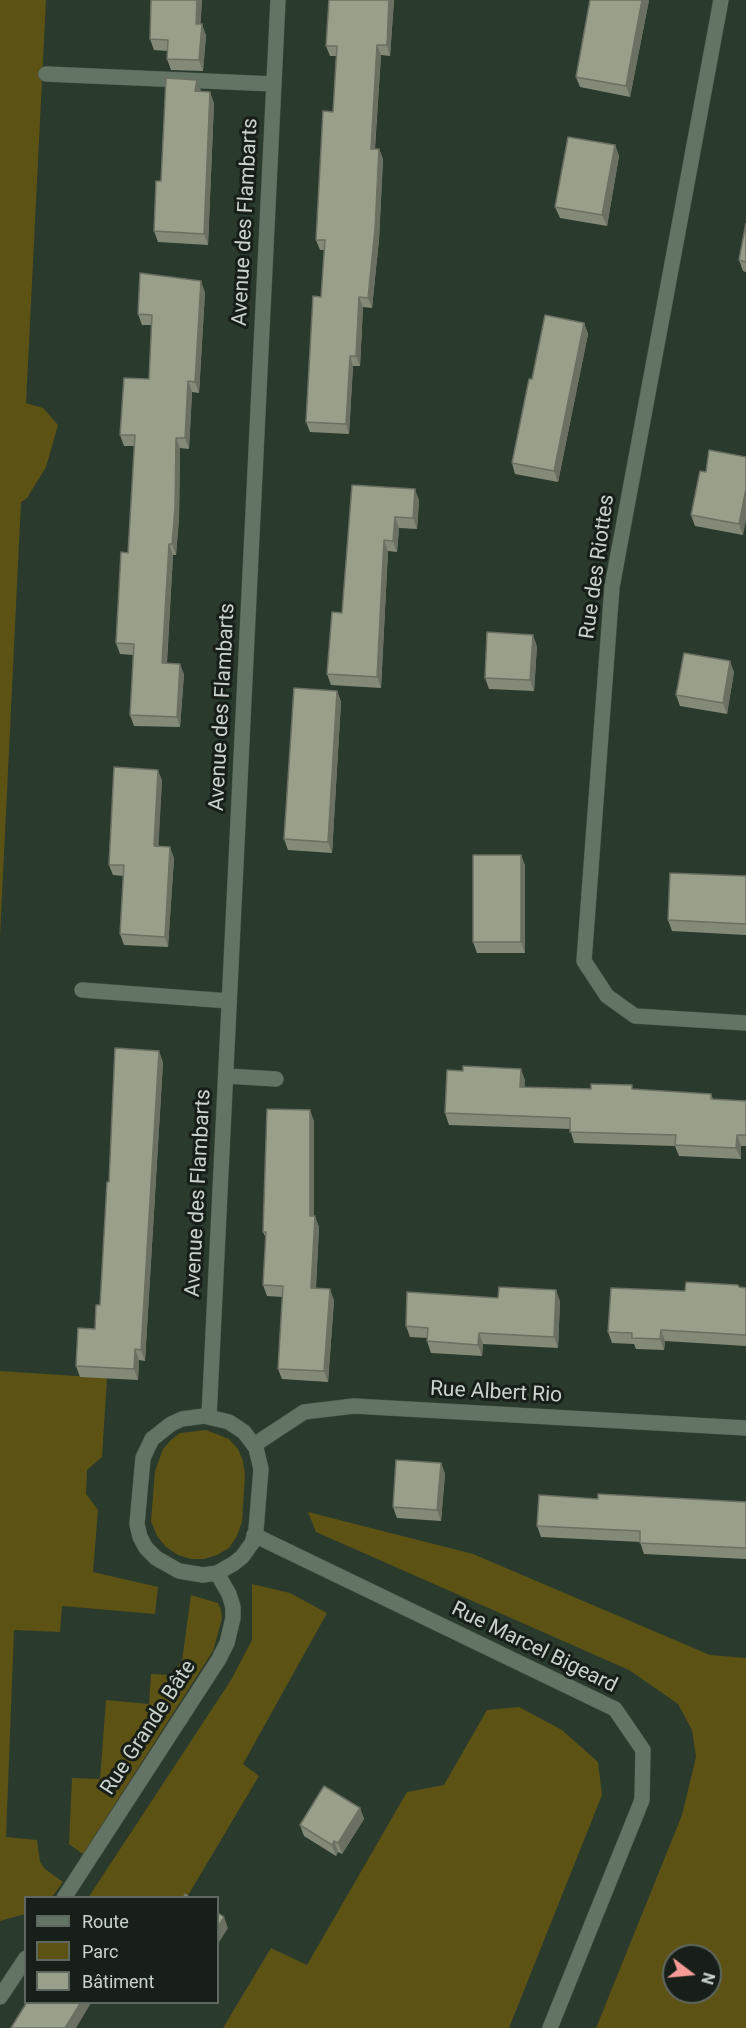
<!DOCTYPE html>
<meta charset="utf-8">
<style>
body{margin:0}
#map{position:relative;width:746px;height:2028px;overflow:hidden;background:#2a3a2d;font-family:Roboto,sans-serif}
canvas{display:block}
.legend{position:absolute;left:24px;top:1896px;width:195px;height:108px;box-sizing:border-box;background:#181f19;border:2px solid #5f6761;margin:0;padding:8px 10px;list-style:none;font-size:18px;color:#cad4cc}
.legend li{display:flex;align-items:center;gap:12px;height:30px}
.legend b{width:30px;border:2px solid #5f6761}
.north{position:absolute;left:662px;top:1944px;width:60px;height:60px;box-sizing:border-box;background:#181f19;border:2px solid #5f6761;border-radius:50%;rotate:106deg;font-size:16px;font-weight:700;line-height:24px;text-align:center;color:#cad4cc}
.north::after{content:'';display:block;margin:auto;width:21px;height:27px;background:#f59c96;clip-path:polygon(50% 0,100% 100%,50% 72%,0 100%)}
</style>
<div id="map">
<canvas width="746" height="2028"></canvas>
<ul class="legend">
<li><b style="height:8px;background:#637465"></b>Route</li>
<li><b style="height:16px;background:#5c5214"></b>Parc</li>
<li><b style="height:16px;background:#98a08c"></b>Bâtiment</li>
</ul>
<div class="north">N</div>
</div>
<script>
const g = document.querySelector('canvas').getContext('2d');
g.lineJoin = 'round';
function fillPath(path, color) { g.fillStyle = color; g.fill(path, 'evenodd'); }
const toPath = rows => new Path2D(rows.map(r => 'M' + r).join(''));
function strokePath(path, color, width, dash) { g.strokeStyle = color; g.lineWidth = width; g.lineCap = dash ? 'butt' : 'round'; g.setLineDash(dash || []); g.stroke(path); }
function label(font, color, halo, rows, align = 'center') {
  g.font = font + ' Roboto,sans-serif'; g.lineWidth = 6; g.setLineDash([]); g.textBaseline = 'middle'; g.strokeStyle = halo; g.fillStyle = color; for (const [text, x, y, turn = 0] of rows) {
    g.save(); g.translate(x, y); g.rotate((+turn || 0) * Math.PI / 180); g.textAlign = isNaN(turn) ? turn : align; if (halo) g.strokeText(text, 0, 0); g.fillText(text, 0, 0); g.restore();
  }
}
const green = toPath([
 [0,0,46,0,26,403,43,408,58,425,46,467,27,498,21,502,0,936],
 [0,1371,107,1378,102,1457,87,1470,86,1494,98,1510,93,1572,158,1587,155,1614,62,1606,60,1632,14,1630,6,1837,37,1840,40,1862,45,1869,63,1882,52,1897,26,1898,25,1914,0,1921],
 [206,1430,229,1439,238,1449,243,1461,245,1475,242,1522,237,1536,229,1548,217,1555,204,1559,191,1559,178,1555,166,1547,157,1536,151,1521,155,1471,163,1449,171,1440,180,1433],
 [308,1512,473,1554,710,1655,746,1658,746,2028,596,2028,682,1815,696,1757,692,1730,678,1704,629,1670,316,1532],
 [674,1956,710,1956,710,1992,674,1992],
 [252,1584,290,1593,327,1613,243,1764,259,1776,187,1897,88,1898,231,1680,252,1640],
 [191,1595,218,1603,221,1610,222,1619,213,1651,83,1854,69,1844,72,1778,100,1779,106,1700,149,1704,151,1674,171,1675,182,1661],
 [519,1707,562,1730,598,1762,602,1795,509,2028,223,2028,271,1948,307,1965,407,1792,444,1785,487,1710]
]);
const minor = toPath([
 [721,0,612,587,584,961,607,996,635,1016,746,1023],
 [46,74,274,84],
 [82,990,229,1001],
 [226,1076,276,1079],
 [204,1416,229,1422,244,1432,256,1448,261,1469,256,1530,252,1543,242,1557,233,1564,217,1573,203,1575,179,1571,156,1558,146,1548,140,1537,137,1524,143,1458,152,1439,171,1424,182,1419,204,1416],
 [209,1417,278,0],
 [254,1445,304,1412,354,1406,746,1428],
 [254,1535,615,1709,643,1750,642,1800,550,2028],
 [64,1898,219,1659,227,1643,233,1618,233,1607,229,1594,217,1573],
 [0,1997,26,1958]
]);
const wall = toPath([
 [151,0,202,0,200,24,206,35,203,71,171,70,167,59,168,51,154,50,150,39],
 [329,0,394,0,390,56,381,55,375,149,379,149,383,159,379,239,372,308,363,307,360,366,353,366,349,434,310,432,306,422,321,297,324,250,320,250,316,240,333,112,336,56,330,56,326,46],
 [590,0,649,0,630,97,580,87,576,77],
 [197,80,200,92,214,103,208,245,158,242,154,231,161,181],
 [615,145,619,156,607,226,560,218,555,207],
 [746,223,746,272,743,271,739,260],
 [205,292,199,393,192,392,189,449,180,448,179,518,176,555,173,555,167,663,184,674,180,727,134,726,130,715,133,655,120,654,116,643,128,553,134,446,124,446,120,435,149,379,152,325,142,325,138,314],
 [584,323,588,334,558,482,515,474,512,463,532,379],
 [746,457,743,535,695,526,691,515],
 [352,485,419,500,417,529,399,528,397,552,388,551,381,688,331,685,327,674,342,613],
 [537,646,534,691,489,689,485,678],
 [734,672,727,714,680,706,676,695],
 [337,691,341,702,332,853,288,850,284,839],
 [162,780,158,846,174,858,168,947,124,945,120,934,123,876,113,875,109,865],
 [521,855,525,866,525,953,477,953,473,942],
 [746,876,746,935,672,931,668,920],
 [163,1062,145,1361,139,1360,138,1380,80,1377,76,1366,95,1329,100,1305,109,1182],
 [463,1071,525,1080,524,1087,591,1089,633,1089,711,1094,713,1099,746,1101,746,1146,741,1146,741,1159,679,1156,675,1146,574,1143,570,1129,449,1125,445,1113],
 [314,1121,314,1216,319,1227,316,1288,334,1300,328,1382,282,1379,278,1369,282,1297,267,1296,263,1285,266,1238,263,1232],
 [738,1285,739,1287,746,1288,746,1346,665,1341,664,1350,636,1349,634,1344,612,1343,608,1332,685,1291],
 [498,1298,560,1301,558,1348,483,1344,482,1356,431,1353,427,1341,428,1338,410,1337,406,1326],
 [441,1463,445,1474,441,1521,397,1518,393,1507],
 [746,1502,746,1559,644,1554,640,1542,541,1537,537,1526],
 [360,1808,364,1819,342,1854,338,1852,336,1856,304,1836,300,1825]
]);
const shadedWall = toPath([
 [197,0,202,0,200,35,196,24],
 [389,0,394,0,390,56,387,45],
 [642,0,649,0,630,97,626,86],
 [202,24,206,35,203,71,199,60],
 [377,45,381,55,374,159,371,149],
 [197,80,201,91,199,102,195,91],
 [210,92,214,103,208,245,204,234],
 [615,145,619,156,607,226,602,215],
 [379,149,383,159,379,239,372,308,368,298],
 [201,281,205,292,199,393,195,382],
 [359,297,363,307,360,366,356,356],
 [584,323,588,334,558,482,554,471],
 [350,356,353,366,349,434,346,424],
 [188,381,192,392,189,449,185,438],
 [176,438,180,448,179,518,176,555,172,544],
 [415,489,419,500,417,529,413,518],
 [746,489,746,521,743,535,739,524],
 [395,517,399,528,397,552,393,541],
 [384,540,388,551,381,688,377,677],
 [169,544,173,555,166,673,162,663],
 [533,635,537,646,534,691,530,680],
 [730,661,734,672,727,714,723,703],
 [180,664,184,674,180,727,177,717],
 [337,691,341,702,332,853,328,842],
 [158,770,162,780,158,857,154,846],
 [170,847,174,858,168,947,165,937],
 [521,855,525,866,525,953,521,942],
 [159,1051,163,1062,145,1361,141,1350],
 [521,1069,525,1080,524,1098,520,1087],
 [310,1110,314,1121,314,1227,310,1216],
 [737,1135,741,1146,741,1159,736,1148],
 [315,1216,319,1227,315,1299,311,1288],
 [330,1289,334,1300,328,1382,324,1371],
 [556,1290,560,1301,558,1348,554,1337],
 [661,1330,665,1341,664,1350,660,1339],
 [479,1333,483,1344,482,1356,478,1345],
 [135,1349,139,1360,138,1380,134,1369],
 [441,1463,445,1474,441,1521,437,1510],
 [360,1808,364,1819,342,1854,338,1843],
 [334,1841,338,1852,336,1856,332,1845],
 [224,1917,228,1928,218,1944,218,1927],
 [81,2002,91,2003,76,2028,65,2028]
]);
const building = toPath([
 [151,0,197,0,196,24,202,24,199,60,167,59,168,40,150,39,151,0],
 [329,0,389,0,387,45,377,45,371,149,379,149,375,229,368,298,359,297,356,356,350,356,346,424,306,422,313,296,321,297,325,240,316,240,323,111,333,112,337,46,326,46,329,0],
 [590,0,642,0,626,86,576,77,590,0],
 [166,78,197,80,195,91,210,92,204,234,154,231,156,181,161,181,166,78],
 [568,137,615,145,602,215,555,207,568,137],
 [746,223,746,262,739,260,746,223],
 [140,273,201,281,195,382,188,381,185,438,176,438,175,508,172,544,169,544,162,663,180,664,177,717,130,715,134,644,116,643,121,552,128,553,135,435,120,435,124,378,149,379,152,315,138,314,140,273],
 [545,315,584,323,554,471,512,463,529,379,532,379,545,315],
 [709,450,746,457,746,489,739,524,691,515,700,471,706,472,709,450],
 [352,485,415,489,413,518,395,517,393,541,384,540,377,677,327,674,332,612,342,613,352,485],
 [487,632,533,635,530,680,485,678,487,632],
 [684,653,730,661,723,703,676,695,684,653],
 [294,688,337,691,328,842,284,839,294,688],
 [114,767,158,770,154,846,170,847,165,937,120,934,124,865,109,865,114,767],
 [473,855,521,855,521,942,473,942,473,855],
 [670,873,746,876,746,924,668,920,670,873],
 [115,1048,159,1051,141,1350,135,1349,134,1369,76,1366,78,1328,95,1329,96,1305,100,1305,107,1182,109,1182,115,1048],
 [463,1066,521,1069,520,1087,591,1089,591,1084,632,1085,632,1089,711,1094,711,1099,746,1101,746,1135,737,1135,736,1148,675,1145,676,1135,570,1132,570,1118,445,1113,447,1070,463,1071,463,1066],
 [267,1109,310,1110,310,1216,315,1216,311,1288,330,1289,324,1371,278,1369,283,1286,263,1285,266,1232,263,1232,267,1109],
 [686,1282,738,1285,739,1287,746,1288,746,1335,661,1330,660,1339,632,1338,632,1333,608,1332,611,1288,685,1291,686,1282],
 [499,1287,556,1290,554,1337,479,1333,478,1345,427,1341,428,1328,406,1326,407,1292,498,1298,499,1287],
 [396,1460,441,1463,437,1510,393,1507,396,1460],
 [598,1494,746,1502,746,1548,640,1543,640,1531,537,1526,539,1495,598,1499,598,1494],
 [324,1786,360,1808,338,1843,334,1841,332,1845,300,1825,324,1786],
 [185,1894,191,1898,183,1898,185,1894],
 [218,1913,224,1917,218,1927,218,1913],
 [27,2002,81,2002,65,2028,11,2028,27,2002]
]);
const streetNames = [
 ["Avenue des Flambarts",246,222,-87],
 ["Rue des Riottes",598,567,-82],
 ["Avenue des Flambarts",223,707,-87],
 ["Avenue des Flambarts",199,1193,-87],
 ["Rue Albert Rio",496,1393,3],
 ["Rue Marcel Bigeard",534,1648,26],
 ["Rue Grande Bâte",149,1728,-57]
];
fillPath(green, '#5c5214');
strokePath(minor, '#49574c', 16);
strokePath(minor, '#637465', 15);
fillPath(wall, '#838a78');
fillPath(shadedWall, '#6a7062');
fillPath(building, '#98a08c');
strokePath(building, '#6a7062', 1.5);
label('21px', '#cad4cc', '#181f19', streetNames);
</script>
